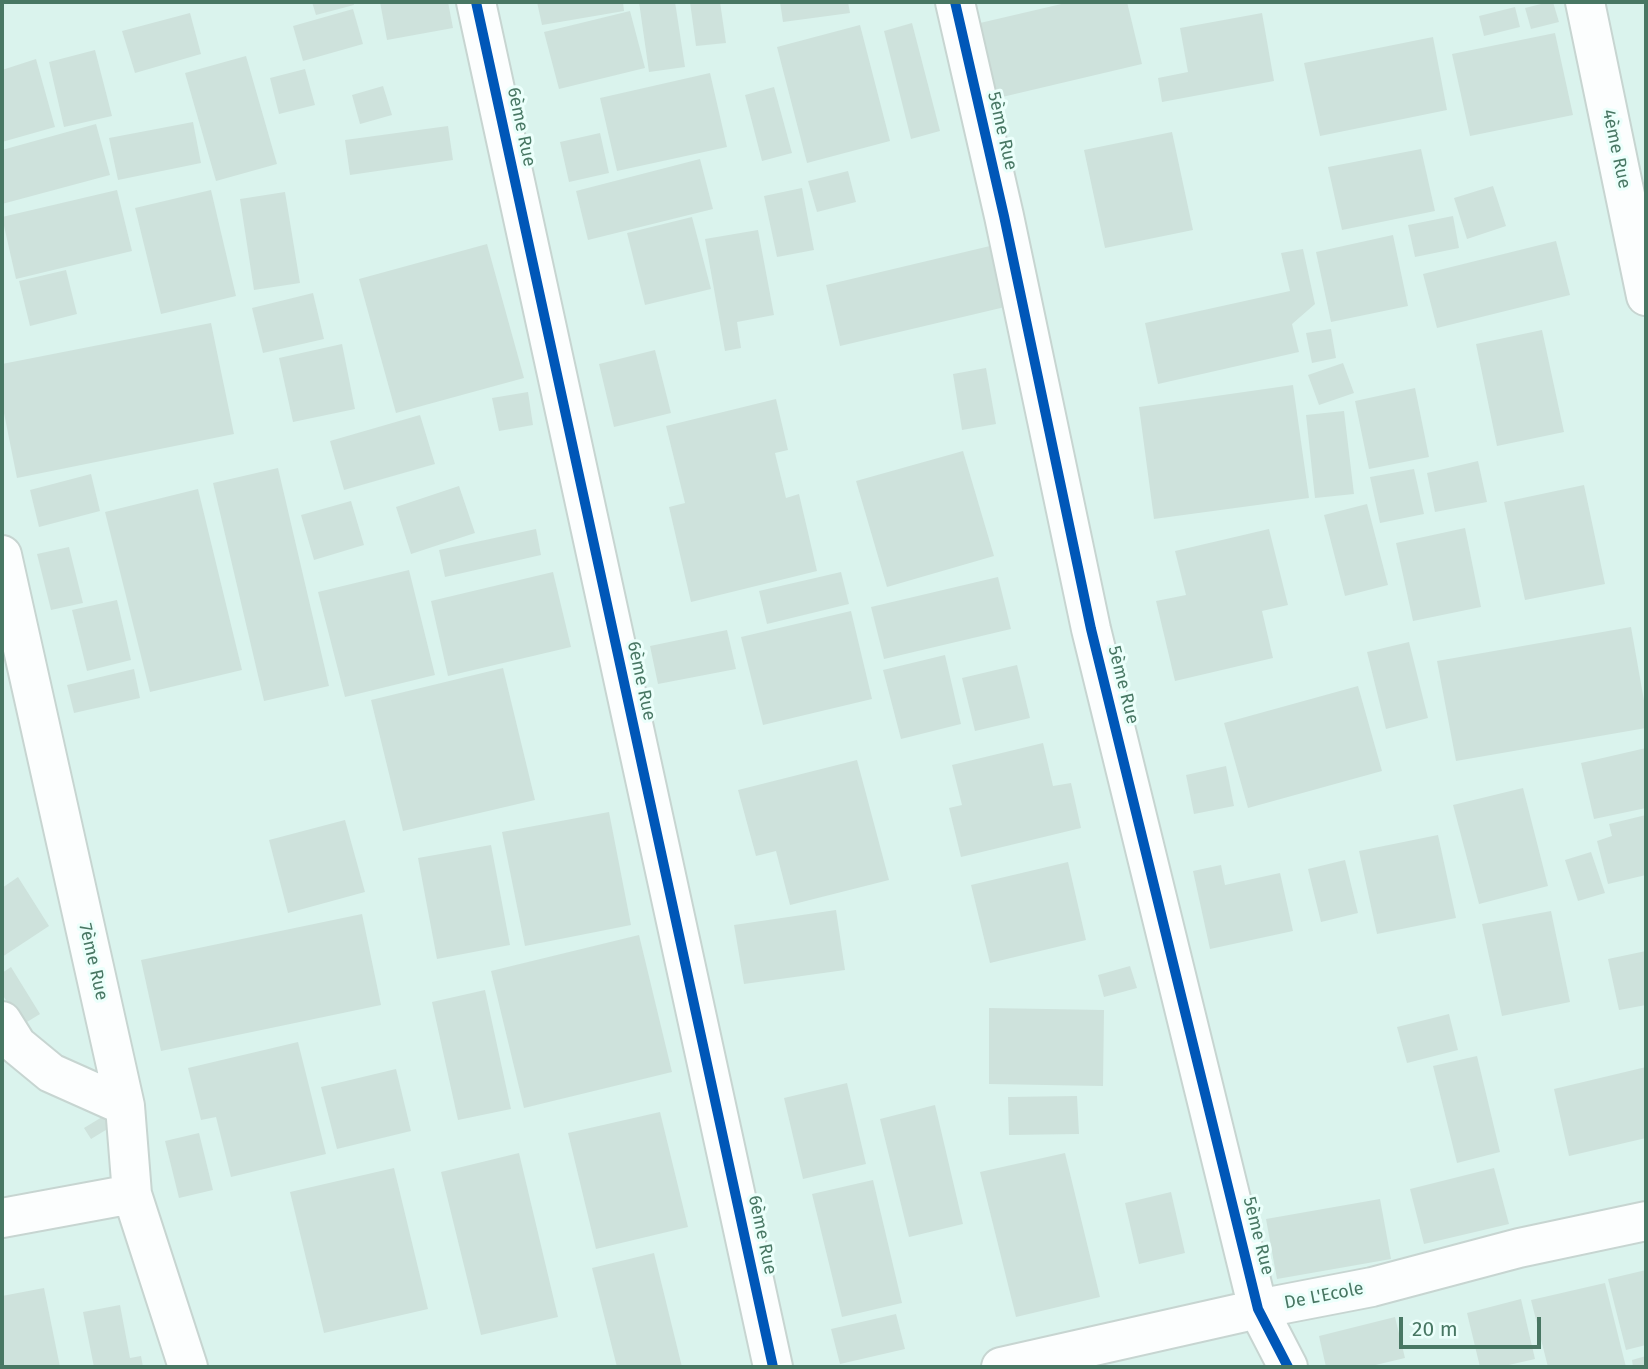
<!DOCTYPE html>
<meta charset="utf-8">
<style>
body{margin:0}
#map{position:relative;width:1648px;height:1369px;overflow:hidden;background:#eaf7f5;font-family:"Fira Sans",sans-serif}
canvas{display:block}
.frame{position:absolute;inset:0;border:4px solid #487763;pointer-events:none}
.scale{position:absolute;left:1399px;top:1317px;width:142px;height:32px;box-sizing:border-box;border:4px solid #487763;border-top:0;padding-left:9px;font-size:21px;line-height:24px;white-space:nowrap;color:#487763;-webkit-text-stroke:5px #ebfffb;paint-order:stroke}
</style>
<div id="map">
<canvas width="1648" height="1369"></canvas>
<div class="frame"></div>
<div class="scale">20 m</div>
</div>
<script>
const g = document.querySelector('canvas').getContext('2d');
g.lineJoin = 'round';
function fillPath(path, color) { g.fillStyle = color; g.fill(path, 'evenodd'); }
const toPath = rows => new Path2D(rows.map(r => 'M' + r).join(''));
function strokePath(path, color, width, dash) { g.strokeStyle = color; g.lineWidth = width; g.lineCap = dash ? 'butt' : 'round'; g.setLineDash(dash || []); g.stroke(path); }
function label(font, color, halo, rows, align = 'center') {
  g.font = font + ' "Fira Sans",sans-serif'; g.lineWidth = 6; g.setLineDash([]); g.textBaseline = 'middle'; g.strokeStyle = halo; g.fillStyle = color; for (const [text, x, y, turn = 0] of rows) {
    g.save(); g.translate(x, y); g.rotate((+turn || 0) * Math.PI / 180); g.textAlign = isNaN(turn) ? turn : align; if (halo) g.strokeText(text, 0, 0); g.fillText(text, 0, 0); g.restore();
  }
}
const residential = toPath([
 [2,2,1646,2,1646,1367,2,1367]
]);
const building = toPath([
 [312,2,353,2,354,5,316,15],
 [380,2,448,2,453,28,387,40],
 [537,2,623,2,624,11,542,25],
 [639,2,675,2,685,67,649,72],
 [690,2,720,2,726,43,696,46],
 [780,2,848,2,850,13,783,22],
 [1070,2,1127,2,1142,64,998,98,980,23],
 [1549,2,1553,2,1559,22,1531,29,1525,8],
 [1515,7,1520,27,1484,36,1479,16],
 [353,9,363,44,303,61,293,26],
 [630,11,645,68,559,89,544,32],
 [190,13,201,54,135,73,122,31],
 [1262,13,1274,81,1162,102,1158,78,1188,72,1180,28],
 [912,23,940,131,911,139,884,31],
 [860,25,890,141,807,163,777,47],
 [1555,33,1573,115,1470,136,1452,54],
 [1433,37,1447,110,1320,136,1304,63],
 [95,50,112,116,64,127,49,62],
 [246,56,277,164,216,181,185,73],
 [36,59,55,127,2,142,2,70],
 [305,69,315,105,279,114,270,78],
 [710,73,727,147,617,171,600,98],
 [383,86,392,115,360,124,352,95],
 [774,87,792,153,762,161,745,95],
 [193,122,201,163,118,180,109,138],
 [96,124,110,175,2,204,2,150],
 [448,126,453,160,350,175,345,140],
 [1172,132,1193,230,1105,248,1084,150],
 [600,133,609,173,569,182,560,142],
 [1421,149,1435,211,1342,230,1328,167],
 [700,159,713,209,588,240,576,191],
 [848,171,856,202,817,212,808,181],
 [1493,186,1506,226,1467,239,1454,198],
 [802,188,814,250,777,257,764,196],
 [117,190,132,251,16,279,2,217],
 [211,190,236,296,161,314,135,208],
 [285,192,300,283,254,290,240,199],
 [1453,216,1459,248,1415,257,1408,225],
 [692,217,711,289,645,305,627,233],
 [758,230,774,315,737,322,741,348,725,351,705,239],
 [1393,235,1408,306,1331,322,1316,252],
 [1556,241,1570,295,1437,328,1423,274],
 [487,244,524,378,396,413,359,279],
 [990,246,1005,307,840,346,826,285],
 [1303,249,1315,304,1292,324,1299,352,1158,384,1145,323,1290,291,1281,253],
 [66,270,77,314,30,326,19,281],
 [313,293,324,339,263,353,252,308],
 [211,323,234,434,17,478,2,403,2,364],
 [1331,329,1336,358,1312,363,1306,333],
 [1542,330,1564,432,1497,446,1476,344],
 [342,344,355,409,293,422,279,358],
 [655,350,671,413,614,427,599,364],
 [1343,363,1354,393,1319,405,1308,375],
 [986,368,996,424,962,430,953,374],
 [1293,385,1309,498,1154,519,1139,407],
 [1415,388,1429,457,1369,469,1355,401],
 [528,392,533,425,499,431,492,398],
 [776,399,788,450,775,453,786,498,799,494,817,571,691,602,669,507,685,503,666,426],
 [1344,411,1354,494,1315,498,1306,415],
 [420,415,435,464,344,490,330,441],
 [963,451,994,556,887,587,856,481],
 [1478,461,1487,502,1435,512,1427,473],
 [278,468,329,686,264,701,213,483],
 [1414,469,1424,514,1380,523,1370,477],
 [91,474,100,511,39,527,30,490],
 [1584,485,1605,584,1525,600,1504,502],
 [459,486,475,533,411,554,396,507],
 [198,489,242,670,150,692,105,512],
 [351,501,364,545,314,560,301,515],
 [1367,504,1388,585,1345,596,1324,515],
 [1465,528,1481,607,1413,621,1396,543],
 [536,529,541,555,445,577,439,550],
 [1269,529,1288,605,1262,611,1273,658,1175,681,1156,601,1186,595,1175,551],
 [69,547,83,603,51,610,37,554],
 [409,570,435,675,345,697,318,592],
 [553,572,571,647,448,676,431,601],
 [841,572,849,604,767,624,759,591],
 [998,577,1011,629,884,659,871,607],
 [117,600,131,660,87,671,72,610],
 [851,611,872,699,763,725,741,637],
 [1631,627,1646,712,1646,728,1456,761,1437,661],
 [727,630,736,669,658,684,650,646],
 [1409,642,1428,718,1386,729,1367,652],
 [945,655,961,724,901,739,883,670],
 [1017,665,1030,718,975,731,962,678],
 [503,668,535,800,403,831,371,700],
 [134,669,140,698,74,713,67,685],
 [1358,686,1382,771,1248,808,1224,723],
 [1043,743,1053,786,1071,783,1081,828,961,857,949,808,962,805,952,765],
 [1646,748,1646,808,1594,819,1581,763],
 [857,760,889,880,790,905,776,851,756,856,738,790],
 [1226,766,1234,806,1194,814,1186,775],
 [1523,788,1548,886,1479,904,1453,805],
 [609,812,631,925,525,946,502,832],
 [1646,815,1646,875,1608,884,1597,841,1612,836,1609,824],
 [345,820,365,892,288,913,269,840],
 [1438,835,1456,918,1377,934,1359,851],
 [491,845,510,945,437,959,418,858],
 [1591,852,1605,893,1578,901,1565,860],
 [1345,860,1358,913,1321,922,1308,869],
 [1068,862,1086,940,990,963,971,885],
 [1221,865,1225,885,1280,873,1293,931,1210,949,1193,871],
 [18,877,49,926,2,957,2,888],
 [836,910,845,970,744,984,734,925],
 [1551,911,1570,1002,1502,1016,1482,924],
 [362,914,381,1005,161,1051,141,960],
 [639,935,672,1072,524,1108,491,971],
 [1646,951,1646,1005,1619,1010,1608,959],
 [1130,966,1137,988,1104,997,1098,975],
 [11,967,40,1014,22,1025,2,994,2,973],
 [485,990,511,1109,458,1120,432,1002],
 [989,1008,1104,1010,1103,1086,989,1084],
 [1449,1014,1458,1050,1407,1063,1397,1027],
 [298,1042,326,1154,231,1177,216,1117,201,1120,188,1068],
 [1477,1056,1500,1152,1457,1163,1433,1066],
 [1646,1067,1646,1138,1569,1156,1554,1089],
 [396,1069,411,1131,337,1149,321,1087],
 [847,1083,866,1164,803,1179,784,1098],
 [1077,1096,1079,1134,1009,1135,1008,1097],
 [935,1105,963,1224,909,1237,880,1119],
 [660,1112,688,1227,596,1249,568,1133],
 [107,1114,114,1125,91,1139,84,1128],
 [199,1133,213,1190,179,1198,165,1141],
 [519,1153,558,1317,481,1335,441,1172],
 [1065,1153,1100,1297,1016,1317,980,1172],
 [394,1168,428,1309,324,1333,290,1192],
 [1494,1168,1509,1224,1424,1244,1410,1189],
 [873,1180,902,1303,842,1317,812,1194],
 [1171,1192,1185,1253,1139,1264,1125,1203],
 [1380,1199,1391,1259,1277,1279,1266,1219],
 [654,1253,682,1367,617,1367,592,1268],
 [1646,1270,1646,1345,1626,1350,1608,1279],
 [1605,1283,1626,1367,1548,1367,1531,1300],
 [44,1288,60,1367,2,1367,2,1296],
 [1521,1299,1535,1359,1500,1367,1480,1367,1467,1313],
 [120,1305,130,1358,141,1356,143,1367,94,1367,83,1312],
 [896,1314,905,1349,840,1364,831,1329],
 [1395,1317,1405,1358,1367,1367,1326,1367,1319,1336],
 [1646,1356,1646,1367,1633,1367,1632,1360]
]);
const minor = toPath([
 [476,2,773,1367],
 [955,2,1004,216,1091,629,1258,1309,1288,1367],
 [1585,2,1646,296],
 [2,555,125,1106,132,1194,188,1367],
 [2,1021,17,1045,51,1073,125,1106],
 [2,1218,132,1194],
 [1001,1367,1258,1309,1372,1287,1519,1248,1646,1221]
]);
const cycleway = toPath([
 [476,2,773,1367],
 [955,2,1004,216,1091,629,1258,1309,1288,1367]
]);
const streetNames = [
 ["6ème Rue",521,127,78],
 ["5ème Rue",1002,131,77],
 ["4ème Rue",1616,149,78],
 ["6ème Rue",641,681,78],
 ["5ème Rue",1123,685,76],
 ["7ème Rue",93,962,77],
 ["6ème Rue",762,1235,78],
 ["5ème Rue",1258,1236,76],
 ["De L'Ecole",1324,1296,-11]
];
fillPath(residential, '#daf3ed');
fillPath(building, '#cee2dc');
strokePath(minor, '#c7d5d1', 42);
strokePath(minor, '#fcfefe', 38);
strokePath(cycleway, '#0057b8', 10);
label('18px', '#487763', '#ebfffb', streetNames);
</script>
